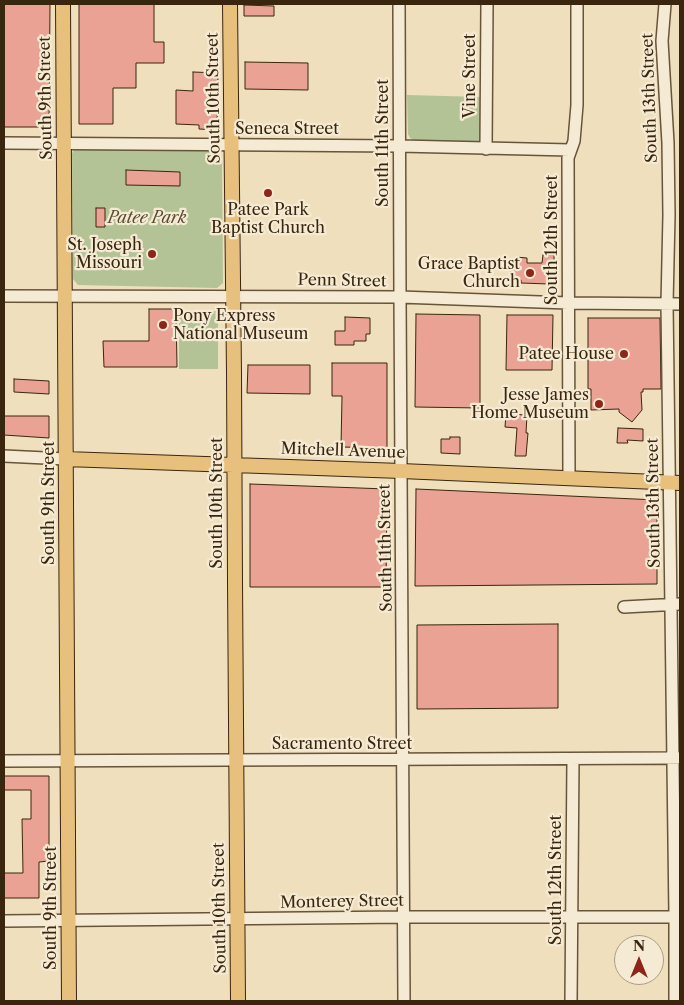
<!DOCTYPE html>
<style>
body{margin:0}
#map{position:relative;width:684px;height:1005px;overflow:hidden;background:#efdfbd;font-family:"Libre Caslon Text",serif}
canvas{display:block}
.frame{position:absolute;inset:0;border:5px solid #3a260e;pointer-events:none}
.north{position:absolute;left:614px;top:935px;width:50px;height:50px;box-sizing:border-box;background:#f5ead4;border:1px solid #aa9c85;border-radius:50%;rotate:0deg;font-size:14px;font-weight:700;line-height:20px;text-align:center;color:#3a260e}
.north::after{content:'';display:block;margin:auto;width:18px;height:22px;background:#8f2418;clip-path:polygon(50% 0,100% 100%,50% 72%,0 100%)}
</style>
<div id="map">
<canvas width="684" height="1005"></canvas>
<div class="frame"></div>
<div class="north">N</div>
</div>
<script>
const g = document.querySelector('canvas').getContext('2d');
g.lineJoin = 'round';
function fillPath(path, color) { g.fillStyle = color; g.fill(path, 'evenodd'); }
const toPath = rows => new Path2D(rows.map(r => 'M' + r).join(''));
function strokePath(path, color, width, dash) { g.strokeStyle = color; g.lineWidth = width; g.lineCap = dash ? 'butt' : 'round'; g.setLineDash(dash || []); g.stroke(path); }
function label(font, color, halo, rows, align = 'center') {
  g.font = font + ' "Libre Caslon Text",serif'; g.lineWidth = 4.5; g.setLineDash([]); g.textBaseline = 'middle'; g.strokeStyle = halo; g.fillStyle = color; for (const [text, x, y, turn = 0] of rows) {
    g.save(); g.translate(x, y); g.rotate((+turn || 0) * Math.PI / 180); g.textAlign = isNaN(turn) ? turn : align; if (halo) g.strokeText(text, 0, 0); g.fillText(text, 0, 0); g.restore();
  }
}
const green = toPath([
 [407,95,482,97,482,139,479,141,475,142,414,140,410,138,408,134],
 [75,149,214,151,222,157,223,283,217,288,78,285,73,279,72,153],
 [179,311,218,311,218,369,179,369]
]);
const building = toPath([
 [4,4,50,4,49,127,4,127,4,4],
 [79,4,154,4,154,42,164,42,164,63,136,63,136,88,113,88,113,124,79,124,79,4],
 [244,5,274,6,274,16,244,16,244,5],
 [245,62,308,63,308,90,245,89,245,62],
 [193,72,218,73,217,130,199,129,199,125,176,124,176,90,193,91,193,72],
 [126,170,180,172,180,186,126,185,126,170],
 [96,208,105,208,105,227,96,227,96,208],
 [543,255,554,255,554,266,550,266,549,284,521,283,521,280,511,280,511,265,515,265,516,257,527,258,527,263,542,263,543,255],
 [149,309,176,309,177,367,104,367,103,341,149,341,149,309],
 [416,314,480,315,480,408,415,407,416,314],
 [507,315,553,315,552,370,506,370,507,315],
 [345,317,370,318,370,334,366,334,366,341,354,341,354,345,335,345,335,331,345,331,345,317],
 [588,318,660,318,661,389,643,389,643,392,641,392,642,410,632,422,619,412,619,409,591,410,591,389,588,389,588,318],
 [332,363,387,363,387,448,341,447,342,396,332,396,332,363],
 [248,365,310,365,310,394,247,393,248,365],
 [14,379,49,381,49,394,14,392,14,379],
 [506,414,527,415,526,433,528,433,526,456,515,456,517,428,505,427,506,414],
 [4,416,49,416,49,438,4,435,4,416],
 [618,428,643,429,643,441,627,440,628,443,617,443,618,428],
 [450,437,460,437,460,454,441,453,441,439,450,439,450,437],
 [250,484,387,489,386,587,250,587,250,484],
 [416,489,657,500,657,584,415,586,416,489],
 [558,624,558,708,417,709,417,625,558,624],
 [4,776,49,776,49,861,39,862,39,898,4,898,4,873,23,873,22,819,31,819,31,790,4,790,4,776]
]);
const minor = toPath([
 [399,4,400,297,404,1001],
 [665,4,662,41,668,143,669,215,667,304,675,917,675,1001],
 [4,143,400,146,570,150],
 [486,149,487,4],
 [4,296,400,297,568,303,680,304],
 [4,456,66,459],
 [569,478,568,158,574,141,577,105,577,4],
 [624,607,680,604],
 [4,761,679,758],
 [4,921,404,917,680,917],
 [571,1001,573,759]
]);
const major = toPath([
 [63,4,69,1001],
 [230,4,234,373,235,582,238,1001],
 [66,459,401,471,680,483]
]);
const markers = [
 [268,193,5,"#8f2418"],
 [152,254,5,"#8f2418"],
 [530,273,5,"#8f2418"],
 [163,325,5,"#8f2418"],
 [624,354,5,"#8f2418"],
 [599,404,5,"#8f2418"]
];
const streetNames = [
 ["Vine Street",470,76,-90],
 ["South 9th Street",46,98,-91],
 ["South 10th Street",214,98,-91],
 ["South 13th Street",650,98,-92],
 ["Seneca Street",287,129],
 ["South 11th Street",383,143,-90],
 ["South 12th Street",552,240,-90],
 ["Penn Street",342,281,1],
 ["Mitchell Avenue",343,451,2],
 ["South 9th Street",49,503,-90],
 ["South 10th Street",217,503,-90],
 ["South 13th Street",654,503,-91],
 ["South 11th Street",386,548,-91],
 ["Sacramento Street",342,744],
 ["South 12th Street",556,880,-90],
 ["Monterey Street",342,902,-1],
 ["South 9th Street",51,908,-90],
 ["South 10th Street",220,908,-91]
];
const poiNames = [
 ["Patee Park",268,210,"center"],
 ["Baptist Church",268,228,"center"],
 ["St. Joseph",142,245],
 ["Missouri",142,263],
 ["Grace Baptist",520,264],
 ["Church",520,282],
 ["Pony Express",173,316,"left"],
 ["National Museum",173,334,"left"],
 ["Patee House",614,354],
 ["Jesse James",589,395],
 ["Home Museum",589,413]
];
const parkNames = [
 ["Patee Park",147,218]
];
fillPath(green, '#b3c395');
fillPath(building, '#e9a294');
strokePath(building, '#3a260e', 1);
strokePath(minor, '#67543a', 14);
strokePath(major, '#3a260e', 16);
strokePath(minor, '#f5ead4', 11);
strokePath(major, '#e8c07e', 14);
for (const [x, y, r, color] of markers) { const dot = new Path2D(); dot.arc(x, y, r, 0, 2 * Math.PI); g.fillStyle = color; g.fill(dot); strokePath(dot, '#f5ead4', 2); }
label('16px', '#3a260e', '#f5ead4', streetNames);
label('16px', '#3a260e', '#f5ead4', poiNames, 'right');
label('italic 16px', '#584d30', '#f5ead4', parkNames);
</script>
